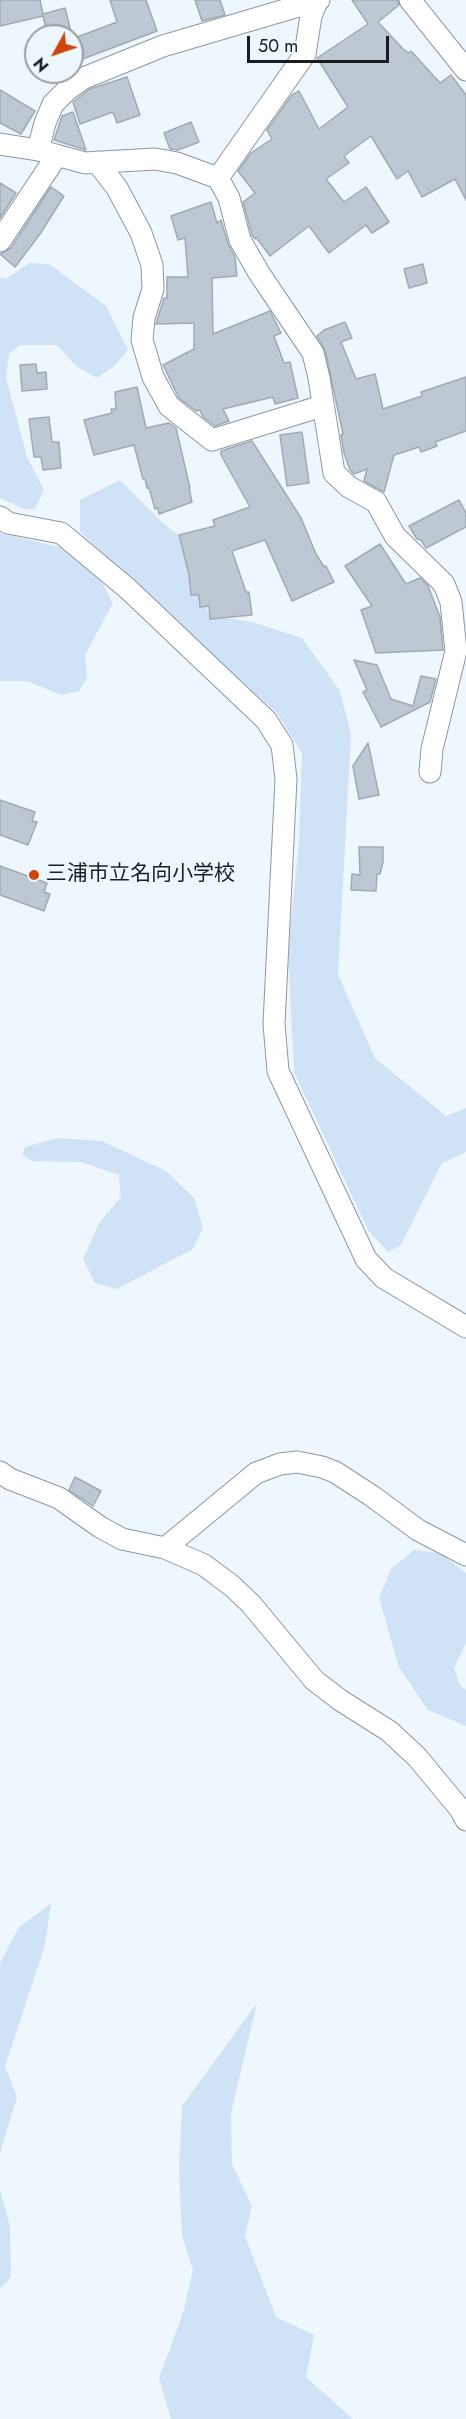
<!DOCTYPE html>
<meta charset="utf-8">
<style>
body{margin:0}
#map{position:relative;width:466px;height:2419px;overflow:hidden;background:#eef6fe;font-family:Jost,sans-serif}
canvas{display:block}
.north{position:absolute;left:24px;top:24px;width:60px;height:60px;box-sizing:border-box;background:#eef6fe;border:2px solid #999fa5;border-radius:50%;rotate:230deg;font-size:16px;font-weight:700;line-height:24px;text-align:center;color:#191c20}
.north::after{content:'';display:block;margin:auto;width:21px;height:27px;background:#cd460e;clip-path:polygon(50% 0,100% 100%,50% 72%,0 100%)}
.scale{position:absolute;left:247px;top:36px;width:142px;height:27px;box-sizing:border-box;border:3px solid #191c20;border-top:0;padding-left:8px;font-size:18px;line-height:21px;white-space:nowrap;color:#191c20;-webkit-text-stroke:4px #eef6fe;paint-order:stroke}
</style>
<div id="map">
<canvas width="466" height="2419"></canvas>
<div class="north">N</div>
<div class="scale">50 m</div>
</div>
<script>
const g = document.querySelector('canvas').getContext('2d');
g.lineJoin = 'round';
function fillPath(path, color) { g.fillStyle = color; g.fill(path, 'evenodd'); }
const toPath = rows => new Path2D(rows.map(r => 'M' + r).join(''));
function strokePath(path, color, width, dash) { g.strokeStyle = color; g.lineWidth = width; g.lineCap = dash ? 'butt' : 'round'; g.setLineDash(dash || []); g.stroke(path); }
function label(font, color, halo, rows, align = 'center') {
  g.font = font + ' Jost,"Noto Sans JP",sans-serif'; g.lineWidth = 4.5; g.setLineDash([]); g.textBaseline = 'middle'; g.strokeStyle = halo; g.fillStyle = color; for (const [text, x, y, turn = 0] of rows) {
    g.save(); g.translate(x, y); g.rotate((+turn || 0) * Math.PI / 180); g.textAlign = isNaN(turn) ? turn : align; if (halo) g.strokeText(text, 0, 0); g.fillText(text, 0, 0); g.restore();
  }
}
const green = toPath([
 [29,263,49,264,106,306,128,350,113,367,97,378,76,366,57,345,20,345,9,354,6,378,27,457,44,490,35,509,24,509,0,498,0,277,6,279],
 [120,480,163,523,181,537,209,615,252,622,302,638,340,691,351,734,338,975,375,1058,446,1116,466,1108,466,1152,442,1163,401,1245,388,1252,368,1230,294,1072,288,950,299,843,302,753,277,713,210,654,80,532,80,500],
 [0,533,63,548,100,579,113,603,85,655,87,678,79,691,61,695,27,681,0,681],
 [57,1138,102,1141,166,1171,194,1198,203,1228,193,1249,117,1289,95,1283,83,1259,99,1223,121,1197,119,1175,81,1162,32,1161,22,1154,25,1147],
 [414,1550,440,1553,466,1573,466,1643,454,1668,460,1685,466,1690,466,1726,428,1710,399,1667,379,1598,391,1569],
 [51,1904,45,1945,5,2066,17,2097,0,2153,0,1963,19,1927],
 [257,2003,231,2113,232,2164,252,2206,245,2236,276,2317,314,2335,306,2377,353,2419,171,2419,159,2378,183,2313,193,2270,182,2236,179,2169,182,2106],
 [0,2190,10,2227,11,2277,0,2289]
]);
const building = toPath([
 [0,0,40,0,43,14,65,8,72,36,48,36,43,16,0,26,0,0],
 [110,0,146,0,157,31,72,63,72,39,117,22,110,0],
 [195,0,220,0,225,15,202,21,195,0],
 [352,0,398,0,399,5,378,22,403,49,409,53,411,51,440,83,451,75,466,95,466,200,455,179,422,197,408,171,397,179,371,136,344,156,349,163,326,179,344,202,366,187,389,222,372,233,366,225,329,253,309,226,270,256,256,237,255,239,252,235,243,202,255,193,238,171,251,153,272,139,267,130,292,95,299,91,319,129,348,107,317,58,368,24,352,0],
 [127,77,140,115,117,123,113,112,80,124,73,102,90,89,127,77],
 [0,90,35,111,21,134,0,123,0,90],
 [73,112,86,150,54,140,62,116,73,112],
 [191,122,199,142,178,150,170,149,164,133,191,122],
 [0,183,16,193,0,218,0,183],
 [51,187,64,196,40,234,15,267,0,254,11,248,51,187],
 [211,202,217,223,221,220,228,244,235,257,237,276,212,278,213,334,270,311,281,333,274,336,284,363,290,362,298,398,275,404,273,397,223,409,229,421,215,426,203,417,200,410,196,411,179,398,163,365,194,349,194,323,156,324,164,298,167,298,167,277,188,277,185,238,178,240,171,216,211,202],
 [423,264,427,283,409,288,404,269,423,264],
 [345,322,352,338,341,342,356,379,375,374,383,409,422,396,421,392,466,377,466,431,435,442,437,446,421,452,419,447,394,455,384,492,364,481,367,469,354,474,350,470,344,453,341,435,343,434,325,350,317,336,324,330,345,322],
 [36,364,37,373,46,372,47,389,22,391,20,365,36,364],
 [137,387,146,428,169,423,176,428,190,488,189,488,192,502,159,514,158,508,155,509,149,488,147,488,145,479,143,479,134,445,94,455,84,420,112,413,111,409,116,409,115,392,137,387],
 [49,417,52,442,59,442,61,468,43,470,41,457,34,457,29,419,49,417],
 [302,432,309,483,287,486,280,435,302,432],
 [252,441,301,518,316,554,324,567,326,566,334,582,292,601,265,540,232,551,246,592,249,592,252,615,210,619,209,606,200,607,199,595,191,595,189,574,179,535,215,526,213,520,250,507,221,455,221,451,252,441],
 [459,500,466,513,466,527,426,548,421,540,417,539,409,526,459,500],
 [380,544,406,584,420,578,428,586,440,617,443,650,376,653,361,610,372,606,345,566,380,544],
 [354,660,377,665,391,699,413,706,421,676,436,679,430,702,381,727,363,692,367,690,354,660],
 [368,743,379,795,359,799,353,766,368,743],
 [0,800,35,812,32,821,37,822,28,845,0,835,0,800],
 [359,847,383,847,383,862,380,874,377,874,376,891,351,890,352,874,360,875,359,847],
 [0,866,47,883,44,892,50,894,44,911,0,895,0,866],
 [75,1477,101,1491,93,1506,69,1490,75,1477]
]);
const street = toPath([
 [410,0,466,70],
 [0,144,38,150,85,163,155,159,177,163,218,178,229,198,240,240,259,273,313,353,319,378,334,473,349,487,376,502,395,536,444,584,451,602,456,651,432,749,430,772],
 [38,150,45,123,53,104,67,90,84,78,163,46,319,0],
 [97,162,117,188,141,233,152,265,153,289,144,318,142,340,153,377,169,406,212,440,322,406],
 [218,178,305,54,311,16,317,1],
 [0,241,56,157],
 [0,517,8,523,61,533,128,589,266,720,282,745,286,779,274,1024,278,1071,366,1259,384,1278,466,1327],
 [0,1472,10,1479,59,1498,100,1527,122,1539,165,1548,204,1565,232,1586,251,1604,314,1680,340,1700,389,1731,417,1757,460,1809,466,1820],
 [165,1548,256,1473,280,1464,297,1462,322,1467,335,1472,372,1496,418,1530,466,1555]
]);
const markers = [
 [34,875,6,"#cd460e"]
];
const poiNames = [
 ["三浦市立名向小学校",46,875]
];
fillPath(green, '#cfe2f6');
fillPath(building, '#bec8d2');
strokePath(building, '#a1aab4', 1.5);
strokePath(street, '#8e97a1', 23);
strokePath(street, '#fff', 21);
for (const [x, y, r, color] of markers) { const dot = new Path2D(); dot.arc(x, y, r, 0, 2 * Math.PI); g.fillStyle = color; g.fill(dot); strokePath(dot, '#eef6fe', 2); }
label('21px', '#191c20', '#eef6fe', poiNames, 'left');
</script>
